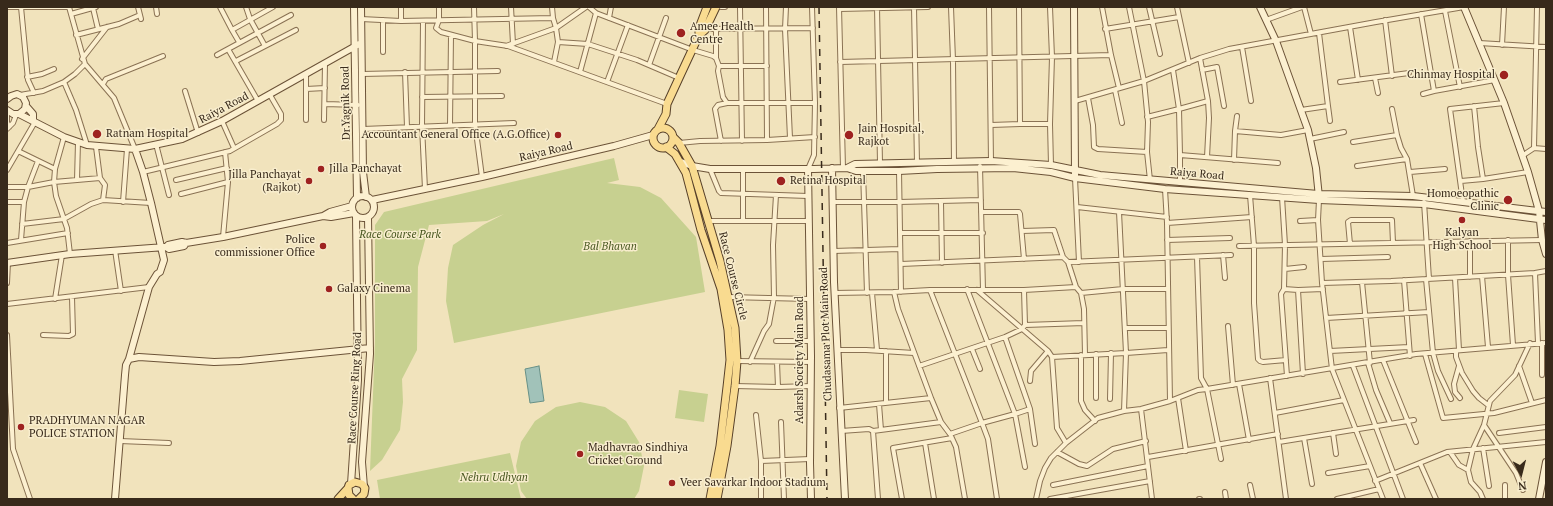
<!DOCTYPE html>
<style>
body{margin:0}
#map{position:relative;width:1553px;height:506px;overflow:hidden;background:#f1e3bc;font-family:"PT Serif",serif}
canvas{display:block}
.frame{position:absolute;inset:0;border:8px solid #382a1b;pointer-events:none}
.north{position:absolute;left:1501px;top:454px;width:40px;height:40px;-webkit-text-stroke:3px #f8edcd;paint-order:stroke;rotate:173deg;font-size:11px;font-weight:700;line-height:16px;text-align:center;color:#382a1b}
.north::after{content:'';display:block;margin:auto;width:14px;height:18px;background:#382a1b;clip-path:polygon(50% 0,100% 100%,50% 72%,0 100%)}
</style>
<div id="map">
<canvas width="1553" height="506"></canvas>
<div class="frame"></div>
<div class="north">N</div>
</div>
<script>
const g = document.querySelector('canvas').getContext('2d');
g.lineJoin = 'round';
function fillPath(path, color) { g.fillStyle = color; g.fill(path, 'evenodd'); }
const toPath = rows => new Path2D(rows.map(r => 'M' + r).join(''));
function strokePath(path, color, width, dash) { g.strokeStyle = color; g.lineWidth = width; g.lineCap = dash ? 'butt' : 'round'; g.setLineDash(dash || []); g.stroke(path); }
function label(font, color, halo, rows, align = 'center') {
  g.font = font + ' "PT Serif",serif'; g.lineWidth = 3; g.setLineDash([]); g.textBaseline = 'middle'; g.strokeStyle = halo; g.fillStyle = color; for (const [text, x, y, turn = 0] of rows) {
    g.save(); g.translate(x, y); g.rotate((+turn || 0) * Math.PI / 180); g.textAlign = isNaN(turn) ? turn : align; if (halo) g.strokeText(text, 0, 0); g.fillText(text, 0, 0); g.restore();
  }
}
const green = toPath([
 [614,158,619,180,607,183,640,187,661,198,696,237,705,292,454,343,446,301,448,268,453,245,483,225,504,214,487,221,429,225,418,267,417,350,402,379,403,402,400,430,382,460,370,471,375,342,375,225,384,212],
 [679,390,708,394,704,422,675,418],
 [580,402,605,407,626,421,639,442,644,466,639,491,634,499,527,499,521,491,516,466,521,442,535,421,556,407],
 [510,453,521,499,380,499,377,480]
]);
const water = toPath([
 [539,366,544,401,530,403,525,369,539,366]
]);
const street = toPath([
 [7,7,69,7],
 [21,7,28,80,34,93],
 [69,7,85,64,114,98,135,149],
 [138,7,141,19],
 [156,7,157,14],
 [220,7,232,30],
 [246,7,250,19,265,46],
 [439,7,439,20,436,28,441,32,475,41,508,46,667,104],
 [474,7,475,41,475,124,482,177],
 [511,7,513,44],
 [586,7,556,28,558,42,588,44,637,60,679,78],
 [589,7,596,13,693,50,713,56,716,58,719,66,718,71,723,97,727,103],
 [721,7,725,7],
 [740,7,742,141],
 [766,7,767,140],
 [786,7,785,29,790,138],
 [839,7,843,168],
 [877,7,880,163],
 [914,7,917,163],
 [951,7,953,60,954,162],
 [989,7,991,161],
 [1019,7,1020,124],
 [1050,7,1052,57,1050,124,1051,165],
 [1102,7,1111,55,1119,88],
 [1129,7,1144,81,1148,122,1147,152,1150,180],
 [1149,7,1160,54],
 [1177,7,1189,63],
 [1304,7,1311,34],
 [93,8,98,29],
 [839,9,928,7],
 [1445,11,1460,87],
 [71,14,96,7],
 [1421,14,1434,91,1495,80],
 [609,18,611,7],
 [361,19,401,21,553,18],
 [383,20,383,52],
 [1266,20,1302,7],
 [1385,20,1392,76],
 [401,21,401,7],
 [423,21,422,126,425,189],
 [1350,27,1358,80],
 [705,29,813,28],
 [716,29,716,58],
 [1105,29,1179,17],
 [76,35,119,24,140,15],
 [239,42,232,30,273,7],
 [1479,43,1546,47],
 [1502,45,1504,7],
 [506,46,556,28,553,18,552,7],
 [1242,47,1251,101],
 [228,49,258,101],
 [217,55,291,15],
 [1200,58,1208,101,1209,118,1207,157],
 [82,59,107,27],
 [236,61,296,30],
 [554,62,558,42],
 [840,62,1111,55],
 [649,65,666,18],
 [719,66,767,66],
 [1202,70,1217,67,1224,106],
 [405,72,407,127],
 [580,72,596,13],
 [306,74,306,120],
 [362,74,498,71],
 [27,77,42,74,54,69],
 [1375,78,1378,93],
 [64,82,76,110,87,145],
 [607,82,628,25],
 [1340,82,1409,73],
 [103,84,106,79,163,56],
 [306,89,325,88],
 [1115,90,1122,123],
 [185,91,198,133],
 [1423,94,1434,91],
 [20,95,43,91,64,82,75,74,85,64],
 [422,97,502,96],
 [1088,98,1093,125,1094,147,1098,149,1147,152],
 [1075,101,1144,81,1200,58,1229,49,1376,22,1464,7],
 [325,104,358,105],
 [1328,106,1330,121],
 [1392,109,1397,135],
 [7,110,7,122,9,127],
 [1301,110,1328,106,1319,33],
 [1147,117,1179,109,1173,70],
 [324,120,325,64],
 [222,121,234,148],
 [450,125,451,35],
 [991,125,1020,124,1050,124],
 [7,129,13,123,16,115],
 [363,129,514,123],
 [1235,131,1237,116],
 [64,137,55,169,54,182,56,196,67,228,70,254],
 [1310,139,1344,132],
 [721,141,715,109,718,105,727,103,815,103],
 [1353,142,1397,135,1401,148,1407,159,1413,196],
 [679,143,700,141,767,140,815,137],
 [156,144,169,195],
 [96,147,100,178],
 [1534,148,1537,7],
 [18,151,55,169],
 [1180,155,1179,109,1208,101],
 [1522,156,1534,148,1546,149],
 [1234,160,1235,131,1281,135,1308,130],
 [980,166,983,290],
 [1357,166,1407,159],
 [743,168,743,221],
 [710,169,719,191,721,193,808,196],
 [808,169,814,155,815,103,812,7],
 [7,170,35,122],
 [863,171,867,293],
 [899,171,901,292],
 [143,172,230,151,277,124,281,120,281,114,270,95],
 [1410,172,1445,169],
 [1075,178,1079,262],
 [1483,179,1528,172],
 [77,180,78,142],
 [176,180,227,168],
 [1461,181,1483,179,1478,147,1474,106],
 [1180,183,1180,155,1278,163],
 [7,187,28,187,54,182,100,178,105,185,103,200,151,203],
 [1165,189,1167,223,1170,401],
 [181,194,228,182],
 [1250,195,1254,246,1254,303,1258,359,1260,361,1263,362,1286,360],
 [1282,197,1285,245,1284,289],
 [1319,200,1318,220,1322,283,1332,369,1383,499],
 [7,202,24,202],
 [123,202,127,149],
 [832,202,899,202,981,200],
 [941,202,942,263],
 [1424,202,1429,279],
 [1463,202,1450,109,1504,103],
 [1077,207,1167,217],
 [981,212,1019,212,1020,214,1024,259],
 [1119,212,1126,353,1168,350],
 [708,221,809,221],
 [1300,221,1318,220],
 [1167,223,1252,217],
 [22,224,64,219,91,204,103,200],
 [1022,231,1054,230,1063,257,1068,262,1076,287,1081,293],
 [900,233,983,233],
 [223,237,228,182,225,152],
 [21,240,24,202,28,187,38,161],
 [1167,240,1230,238],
 [1508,240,1508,275,1513,345],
 [1470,241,1470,277],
 [7,243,68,233],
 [1350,244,1348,222,1351,220,1392,220,1393,243],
 [1239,246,1542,240],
 [115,250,121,291],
 [833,251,900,249],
 [1223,255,1225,278],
 [1197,257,1201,378,1207,389,1221,459],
 [1321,259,1388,257],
 [1068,262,1231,255],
 [901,264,1063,257],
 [1285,269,1304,267],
 [1482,276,1488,347],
 [1455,278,1459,350],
 [1426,279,1433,353,1438,371,1451,399],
 [1404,280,1410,356],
 [1362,282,1370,363],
 [7,283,8,262],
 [1322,283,1391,281,1535,273],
 [967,289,1015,414,982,423,988,439,997,499],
 [930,290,982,423,950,434,941,422],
 [977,290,1048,351,1052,357,1057,428,1066,443],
 [834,293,894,292],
 [872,293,877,350],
 [728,297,809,299],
 [55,299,62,255],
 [7,304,149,287],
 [1326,318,1429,312],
 [1025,325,1084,323],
 [1228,326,1233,385],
 [1125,328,1168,328],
 [7,335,13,449,30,499],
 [43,335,69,336,73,334,72,297],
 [1005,337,1030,409,1035,444],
 [776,341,811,341],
 [1538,343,1535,273,1546,271],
 [1542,343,1542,375],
 [972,349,980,369],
 [837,350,866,350,914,353],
 [1330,351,1409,347],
 [1456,351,1456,357,1462,373,1473,391,1479,398,1488,405],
 [1425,354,1443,418,1494,413,1546,400],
 [1081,355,1081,401,1085,410,1095,421],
 [1085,355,1084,309,1081,293,1123,289,1168,289],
 [1052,357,1126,353,1124,411],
 [1383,360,1416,442],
 [737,361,811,362],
 [750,362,764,331,769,324,774,297,773,245,776,195],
 [777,362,778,387],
 [1368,363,1376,390,1390,423],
 [919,366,1005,337,1022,329,1025,325,1024,290],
 [1353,366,1403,499],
 [1459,366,1454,384,1455,392,1460,398],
 [1519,366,1532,403],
 [1303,374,1298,290,1323,289],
 [1287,376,1281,294,1284,289,1298,290],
 [1270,378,1286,499],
 [1030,381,1031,371,1048,351],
 [1239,384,1249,440],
 [735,386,778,387,811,386],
 [931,398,898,309,894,292,930,290,1024,290,1076,287],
 [1096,398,1096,354],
 [1178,398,1186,451],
 [1110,399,1111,353],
 [886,403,886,351],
 [879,404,881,430],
 [839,408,931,398,941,422,873,431],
 [1141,409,1152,499],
 [1275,413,1344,400],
 [756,415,761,461,810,459],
 [781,422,784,499],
 [1484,425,1490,401,1515,375,1530,343],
 [841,431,869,429,873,431,878,499],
 [1333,433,1336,454],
 [1499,433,1546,427],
 [951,436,956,447,965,499],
 [1304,438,1312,484],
 [120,441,169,443],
 [1279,442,1414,420],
 [925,443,934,499],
 [1483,448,1489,486],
 [1057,452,1079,464,1087,466,1113,449,1146,441],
 [1450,452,1459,465,1468,470],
 [1148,457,1278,434],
 [761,461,761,499],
 [1420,463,1436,499],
 [1025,467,1015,414,1030,409],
 [1328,473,1370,466],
 [1375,481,1447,452,1546,442],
 [1053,485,1148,466],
 [1250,485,1253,499],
 [1505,485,1505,499],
 [1225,492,1226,499],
 [902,499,893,448,952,438],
 [1036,499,1040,481,1045,468,1051,458,1066,443,1098,418,1124,411,1141,409,1170,401,1198,390,1207,389,1416,354,1546,343],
 [1050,499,1150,481],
 [1199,499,1200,499],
 [1337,499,1379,489],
 [1483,499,1480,492,1471,482,1468,470,1473,449,1484,425,1516,473,1523,490]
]);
const secondary = toPath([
 [354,7,357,198],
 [361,7,363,172,366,197],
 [1074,7,1075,175],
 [1260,7,1276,41,1308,130,1316,168,1319,197],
 [1464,7,1504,103,1528,172,1539,211,1542,240,1546,254],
 [7,99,11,96,17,94,23,97,26,103,25,109,19,114,13,114,7,110],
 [26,106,33,114,33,120],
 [19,114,64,137,87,145,135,149,182,139,222,121,361,43],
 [681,162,692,166,710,169,814,169,847,168,855,164,991,161,1051,165,1100,175,1318,194,1413,196,1546,212],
 [832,168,834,282,845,499],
 [847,168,856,171,899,171,937,169,1013,168,1051,172,1075,178,1165,189,1319,200,1424,204,1546,220],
 [808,169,811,356,810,463,811,499],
 '352 207a11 11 0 1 1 22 0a11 11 0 1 1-22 0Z',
 [372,200,482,177,614,146,653,135],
 [323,216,330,212,352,206],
 [186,243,184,246,169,249,166,247,168,245,182,242,186,243,223,237,323,216,331,217,354,213],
 [7,263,70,254,165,247],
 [129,359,149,287,157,274,160,272,164,260,151,203,143,172,135,149],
 [351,484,358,380,356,216],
 [364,487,362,462,370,354,368,217],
 [115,499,125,375,126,365,129,359,139,357,214,362,240,361,370,348],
 [1539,499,1546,462]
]);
const primary = toPath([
 [699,35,699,28,707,7],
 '653 138a10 10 0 1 1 20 0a10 10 0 1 1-20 0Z',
 [658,129,666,114,667,104,679,78,699,35,705,30,716,7],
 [673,137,679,143,692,166,720,261,735,328,737,361,735,386,727,446,717,499],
 [666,147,675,154,686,173,701,230,721,289,728,330,730,360,727,387,720,446,710,499],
 [338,499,348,488],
 [353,499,349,495,348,488,349,485,355,482,362,484,365,488,364,494,359,499]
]);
const rail = toPath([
 [819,7,827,499]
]);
const markers = [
 [681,33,5,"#9e2220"],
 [1504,75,5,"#9e2220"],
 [97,134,5,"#9e2220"],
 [558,135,4,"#9e2220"],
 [849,135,5,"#9e2220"],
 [321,169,4,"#9e2220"],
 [309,181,4,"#9e2220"],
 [781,181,5,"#9e2220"],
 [1508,200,5,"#9e2220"],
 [1462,220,4,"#9e2220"],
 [323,246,4,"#9e2220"],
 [329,289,4,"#9e2220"],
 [21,427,4,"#9e2220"],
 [580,454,4,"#9e2220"],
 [672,483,4,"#9e2220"]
];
const poiNames = [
 ["Amee Health",690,27],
 ["Centre",690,40],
 ["Chinmay Hospital",1495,75,"right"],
 ["Jain Hospital,",858,129],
 ["Rajkot",858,142],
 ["Ratnam Hospital",106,134],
 ["Accountant General Office (A.G.Office)",550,135,"right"],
 ["Jilla Panchayat",329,169],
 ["Jilla Panchayat",301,175,"right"],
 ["(Rajkot)",301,188,"right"],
 ["Retina Hospital",790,181],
 ["Homoeopathic",1499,194,"right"],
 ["Clinic",1499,207,"right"],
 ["Kalyan",1462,233,"center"],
 ["High School",1462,246,"center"],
 ["Police",315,240,"right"],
 ["commissioner Office",315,253,"right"],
 ["Galaxy Cinema",337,289],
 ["PRADHYUMAN NAGAR",29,421],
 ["POLICE STATION",29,434],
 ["Madhavrao Sindhiya",588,448],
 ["Cricket Ground",588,461],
 ["Veer Savarkar Indoor Stadium",680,483]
];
const streetNames = [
 ["Dr.Yagnik Road",346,103,-91],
 ["Raiya Road",224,108,-28],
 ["Raiya Road",546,152,-13],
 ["Raiya Road",1197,174,5],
 ["Race Course Circle",733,276,76],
 ["Chudasama Plot Main Road",826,334,-92],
 ["Adarsh Society Main Road",800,360,-90],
 ["Race Course Ring Road",355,388,-87]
];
const parkNames = [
 ["Race Course Park",400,235],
 ["Bal Bhavan",610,247],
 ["Nehru Udhyan",494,478]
];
fillPath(green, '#c7d090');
fillPath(water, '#a1c2b9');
strokePath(water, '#679087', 1);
strokePath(street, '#8a7254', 6);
strokePath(secondary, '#6c5338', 8);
strokePath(primary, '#574029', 9);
strokePath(street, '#fcf0d0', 4);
strokePath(secondary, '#fcf0d0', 6);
strokePath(primary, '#f9db90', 7);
strokePath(rail, '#382a1b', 1.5, [7, 7]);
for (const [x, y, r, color] of markers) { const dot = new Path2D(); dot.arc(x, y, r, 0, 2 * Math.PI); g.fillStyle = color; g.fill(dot); strokePath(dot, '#f8edcd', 1.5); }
label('11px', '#382a1b', '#f8edcd', poiNames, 'left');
label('11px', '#382a1b', '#f8edcd', streetNames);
label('italic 11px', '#47561f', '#f8edcd', parkNames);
</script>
